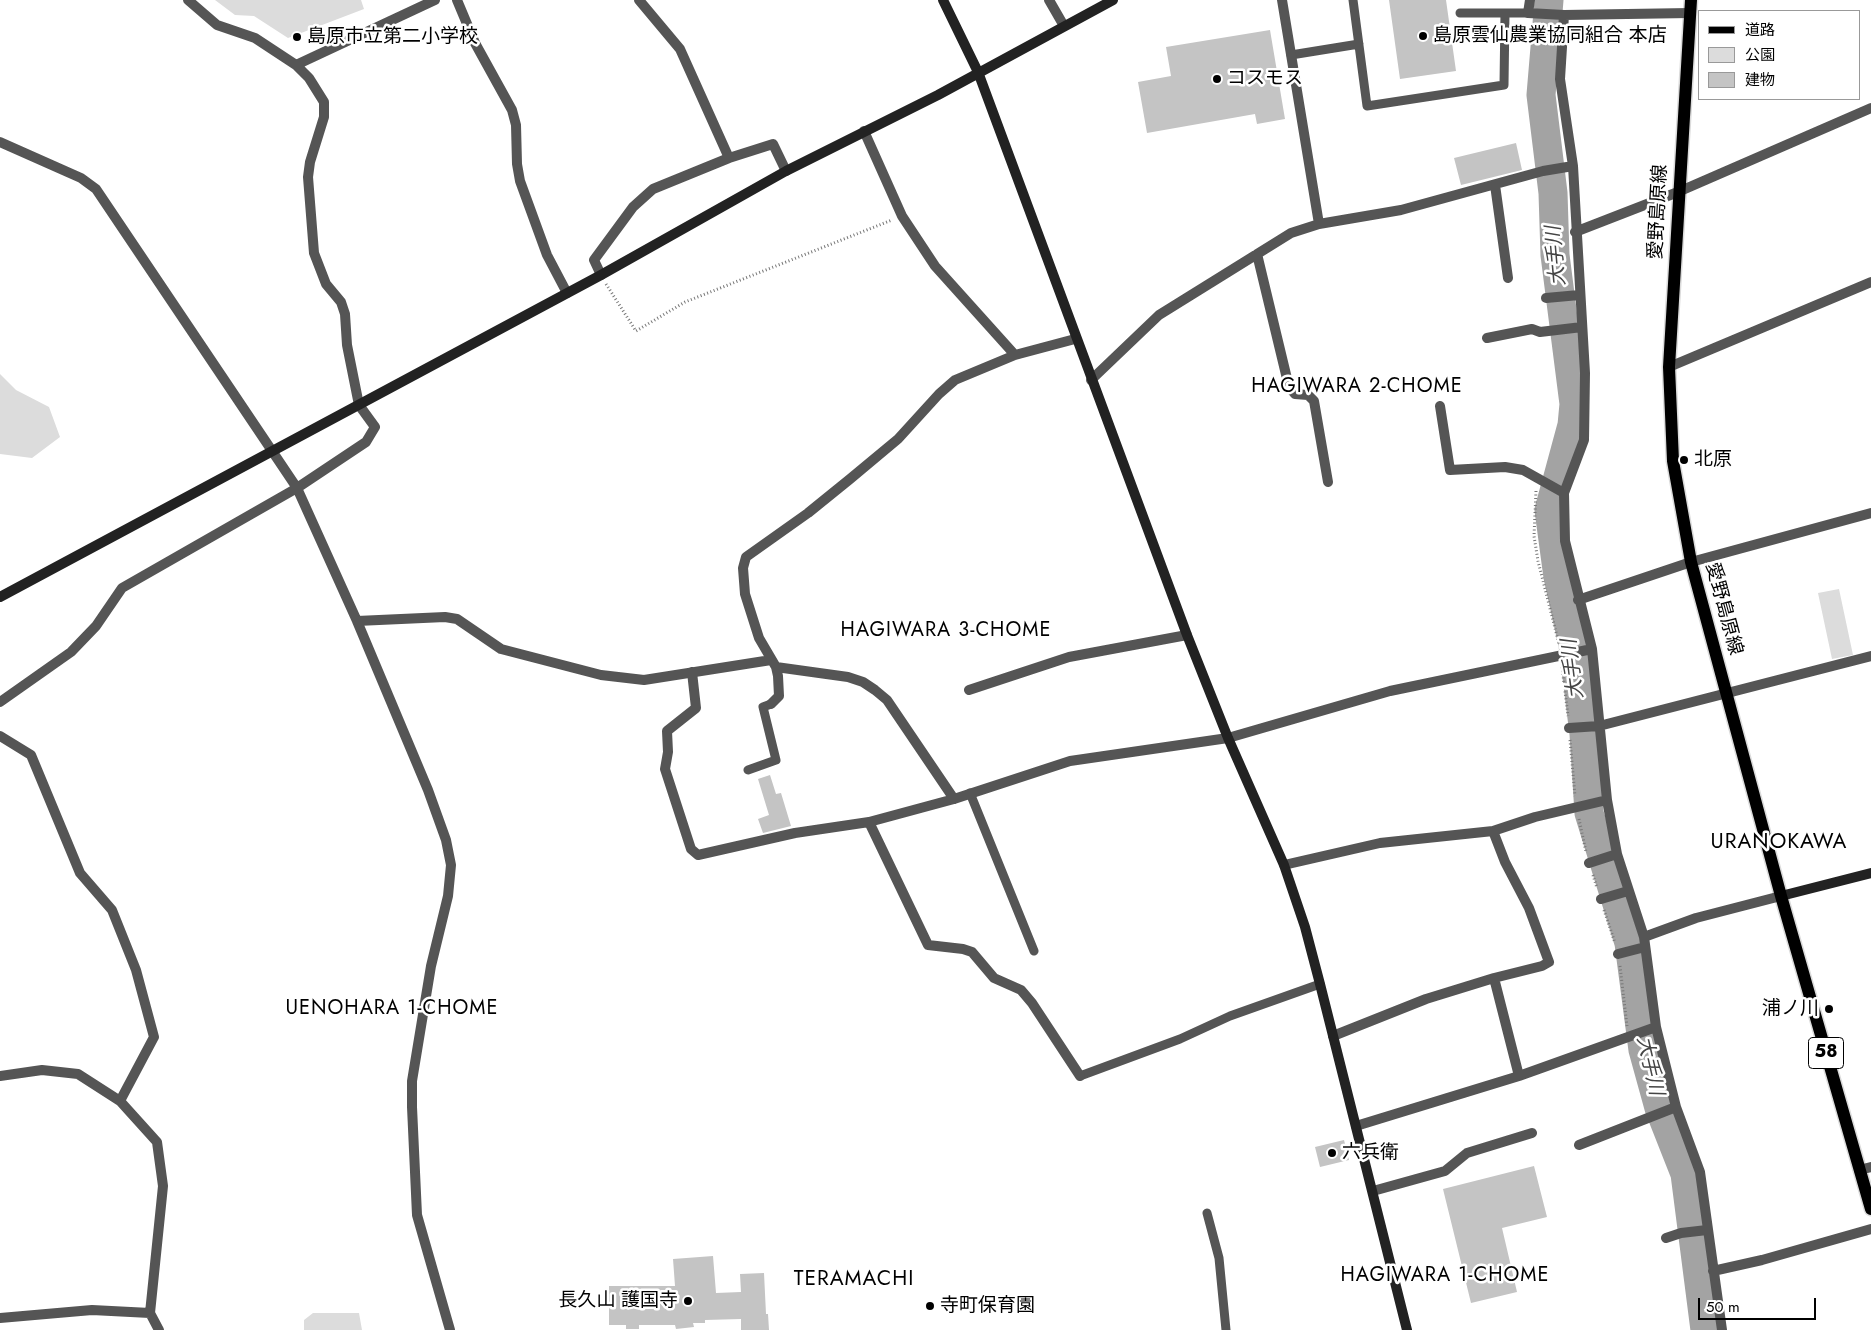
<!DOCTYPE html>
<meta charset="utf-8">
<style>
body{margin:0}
#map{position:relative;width:1871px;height:1330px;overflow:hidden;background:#fff;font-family:Jost,"Noto Sans JP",sans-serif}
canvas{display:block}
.legend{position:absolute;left:1698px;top:10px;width:162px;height:90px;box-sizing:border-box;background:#fff;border:1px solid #999;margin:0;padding:6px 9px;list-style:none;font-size:15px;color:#000}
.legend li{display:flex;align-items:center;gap:10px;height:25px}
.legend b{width:25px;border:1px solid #999}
.scale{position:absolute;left:1698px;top:1298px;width:118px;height:22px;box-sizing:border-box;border:2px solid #000;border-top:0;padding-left:6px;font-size:15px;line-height:18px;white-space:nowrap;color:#000;-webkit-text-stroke:4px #fff;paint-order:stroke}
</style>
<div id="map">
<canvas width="1871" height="1330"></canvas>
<ul class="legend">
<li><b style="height:6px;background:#000"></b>道路</li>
<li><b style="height:14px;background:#dcdcdc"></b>公園</li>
<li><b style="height:14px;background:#c4c4c4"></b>建物</li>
</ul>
<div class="scale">50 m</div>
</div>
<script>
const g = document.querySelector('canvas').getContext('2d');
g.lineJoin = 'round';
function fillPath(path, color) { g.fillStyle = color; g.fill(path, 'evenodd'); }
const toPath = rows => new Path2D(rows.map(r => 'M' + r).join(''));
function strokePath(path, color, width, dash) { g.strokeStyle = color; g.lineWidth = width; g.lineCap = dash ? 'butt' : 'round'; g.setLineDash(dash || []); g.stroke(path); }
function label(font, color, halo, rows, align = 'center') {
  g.font = font + ' Jost,"Noto Sans JP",sans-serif'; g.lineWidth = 5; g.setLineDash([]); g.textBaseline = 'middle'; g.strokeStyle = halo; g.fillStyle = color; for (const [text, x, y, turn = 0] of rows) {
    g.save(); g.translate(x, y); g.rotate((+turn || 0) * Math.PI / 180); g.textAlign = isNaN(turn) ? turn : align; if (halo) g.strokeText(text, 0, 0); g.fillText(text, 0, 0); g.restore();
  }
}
const green = toPath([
 [215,0,361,0,364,9,288,38,254,16,235,15],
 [0,374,16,390,49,407,60,437,32,458,0,454],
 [1839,589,1853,655,1832,659,1818,593],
 [313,1313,359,1313,362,1330,304,1330,304,1320]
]);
const river = toPath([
 [1549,0,1541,95,1553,193,1555,255,1574,404,1572,425,1549,510,1558,577,1573,645,1584,734,1589,813,1629,943,1643,1050,1659,1108,1685,1174,1705,1330]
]);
const building = toPath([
 [1389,0,1446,0,1456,71,1400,79],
 [1270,30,1285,119,1257,124,1255,114,1147,133,1138,82,1171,76,1166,47],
 [1516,143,1522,170,1461,185,1454,158],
 [770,775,776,794,781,793,791,826,763,833,758,819,769,815,758,779],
 [1344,1140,1349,1160,1320,1167,1315,1147],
 [1534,1166,1547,1217,1502,1228,1517,1292,1471,1303,1443,1189],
 [713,1256,716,1293,741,1292,740,1274,764,1273,766,1314,768,1314,769,1330,741,1330,741,1319,705,1320,705,1323,693,1323,694,1327,676,1329,675,1325,639,1325,639,1329,626,1329,626,1325,609,1325,609,1286,675,1286,673,1259]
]);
const path = toPath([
 [606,284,636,331,685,302,892,220],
 [1536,491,1534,536,1538,561,1559,644],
 [1562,667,1568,716],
 [1570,740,1575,796],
 [1579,819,1586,852],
 [1593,875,1597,888],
 [1604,910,1615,943],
 [1620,966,1627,1026]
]);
const lane = toPath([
 [1353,0,1367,106,1504,85,1505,13],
 [1460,13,1528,13],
 [1291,55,1359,44],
 [748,770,776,760,763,707,771,704],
 [970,793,1034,951],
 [1080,1076,1180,1039,1230,1016,1320,984],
 [1207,1213,1219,1258,1226,1330]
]);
const street = toPath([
 [457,0,475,43,512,110,516,125,517,164,520,181,547,255,567,293],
 [639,0,680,49,729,158],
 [1049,0,1064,26],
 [1282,0,1319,224],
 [1530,0,1528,13,1564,15,1690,13],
 [1564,15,1560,79,1573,166,1585,373,1584,440,1564,493,1565,541,1592,649,1607,800,1617,854,1644,937,1656,1027,1676,1107,1700,1172,1722,1330],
 [296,65,435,0],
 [864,131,902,216,935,266,1015,355],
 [0,142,81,178,96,189,297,488,357,621,428,790,446,840,451,865,448,896,431,966,412,1081,412,1107,417,1215,450,1330],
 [1495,185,1508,278],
 [1575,232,1678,192,1871,108],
 [1257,254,1289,387,1295,394,1308,395,1314,401,1328,482],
 [601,275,594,260,633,207,653,189,729,158,773,144,786,171],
 [1546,298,1579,295],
 [1487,338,1532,329,1540,332,1582,327],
 [1669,367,1871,282],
 [1091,380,1159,315,1291,233,1319,224,1401,210,1543,171,1573,166],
 [1440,406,1450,470,1505,467,1523,470,1564,493],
 [1578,600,1691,562,1871,513],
 [357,621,445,617,457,619,501,649,601,675,644,680,771,660],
 [776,667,848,677,863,682,875,690,887,700,954,799],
 [692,672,696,708,667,731,668,752,665,769,691,849,698,855,795,833,869,822,954,799,1070,761,1228,738,1390,691,1592,649],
 [969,690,1069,657,1187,635],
 [0,702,71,652,96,626,122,588,297,488,366,442,375,427,359,405,347,345,345,314,341,302,326,284,314,253,308,177,310,162,324,117,324,102,309,78,296,65,255,38,217,25,188,0],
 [771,704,779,696,778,676,776,667,759,638,745,594,743,568,746,557,808,513,850,479,898,439,939,394,955,380,1015,355,1075,339],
 [1569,728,1599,726,1871,656],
 [0,736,31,755,80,873,112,910,136,970,154,1037,120,1101],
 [869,822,928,945,963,949,972,952,994,978,1021,990,1032,1003,1080,1076],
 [1493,831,1505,862,1529,908,1549,962,1542,966,1494,978],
 [1589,863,1617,854],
 [1284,865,1380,843,1493,831,1535,817,1607,800],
 [1601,899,1628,891],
 [1644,937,1696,918,1781,896],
 [1618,954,1645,947],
 [1333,1036,1426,999,1494,978,1519,1076],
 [0,1076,42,1070,78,1074,120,1101,157,1142,163,1186,150,1313,159,1330],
 [1356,1126,1519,1076,1656,1027],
 [1579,1145,1676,1107],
 [1859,1170,1871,1167],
 [1373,1191,1445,1171,1467,1153,1532,1133],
 [1666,1238,1681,1233,1707,1230],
 [1713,1271,1762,1260,1871,1229],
 [0,1318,92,1310,150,1313]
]);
const secondary = toPath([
 [943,0,978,72,1187,635,1228,738,1284,865,1305,927,1320,984,1407,1330],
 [0,597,601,275,786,171,938,95,1113,0],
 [1781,896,1871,873]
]);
const primary = toPath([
 [1691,0,1669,367,1673,461,1691,562,1781,896,1871,1209]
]);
const markers = [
 [1423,36,5,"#000"],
 [297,37,5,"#000"],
 [1217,79,5,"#000"],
 [1684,460,5,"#000"],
 [1829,1009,5,"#000"],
 [1332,1153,5,"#000"],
 [688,1301,5,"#000"],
 [930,1306,5,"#000"]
];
const shields = [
 [1826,1053,35]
];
const shieldNames = [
 ["58",1826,1053]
];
const poiNames = [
 ["島原雲仙農業協同組合 本店",1433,36],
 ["島原市立第二小学校",307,37],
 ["コスモス",1227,79],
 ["北原",1694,460],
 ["浦ノ川",1819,1009,"right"],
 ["六兵衛",1342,1153],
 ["長久山 護国寺",678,1301,"right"],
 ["寺町保育園",940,1306]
];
const streetNames = [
 ["愛野島原線",1659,212,-87],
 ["愛野島原線",1723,609,75]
];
const waterNames = [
 ["大手川",1557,256,-95],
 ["大手川",1574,669,-97],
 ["大手川",1649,1066,77]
];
const neighbourhoodNames = [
 ["HAGIWARA 2-CHOME",1357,387],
 ["HAGIWARA 3-CHOME",946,631],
 ["UENOHARA 1-CHOME",392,1009],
 ["HAGIWARA 1-CHOME",1445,1276]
];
const quarterNames = [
 ["URANOKAWA",1779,843],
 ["TERAMACHI",854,1280]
];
fillPath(green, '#dcdcdc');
strokePath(river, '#a3a3a3', 29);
fillPath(building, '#c4c4c4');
strokePath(primary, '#dbdbdb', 15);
strokePath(path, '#777', 3, [1, 2.5]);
strokePath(lane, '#555', 9);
strokePath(street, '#555', 10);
strokePath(secondary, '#222', 10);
strokePath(primary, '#000', 12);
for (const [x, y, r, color] of markers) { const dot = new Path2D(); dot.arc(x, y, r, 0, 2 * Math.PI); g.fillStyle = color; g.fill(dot); strokePath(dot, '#fff', 2); }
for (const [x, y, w] of shields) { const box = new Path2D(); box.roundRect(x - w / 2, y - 15.5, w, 31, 4); g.fillStyle = '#fff'; g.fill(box); strokePath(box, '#000', 1); }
label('bold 18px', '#000', null, shieldNames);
label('19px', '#000', '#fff', poiNames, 'left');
label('19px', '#000', '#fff', streetNames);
label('italic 20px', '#444', '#fff', waterNames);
g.letterSpacing = '1px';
label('20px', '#000', '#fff', neighbourhoodNames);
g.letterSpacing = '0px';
g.letterSpacing = '1px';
label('21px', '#000', '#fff', quarterNames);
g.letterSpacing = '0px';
</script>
